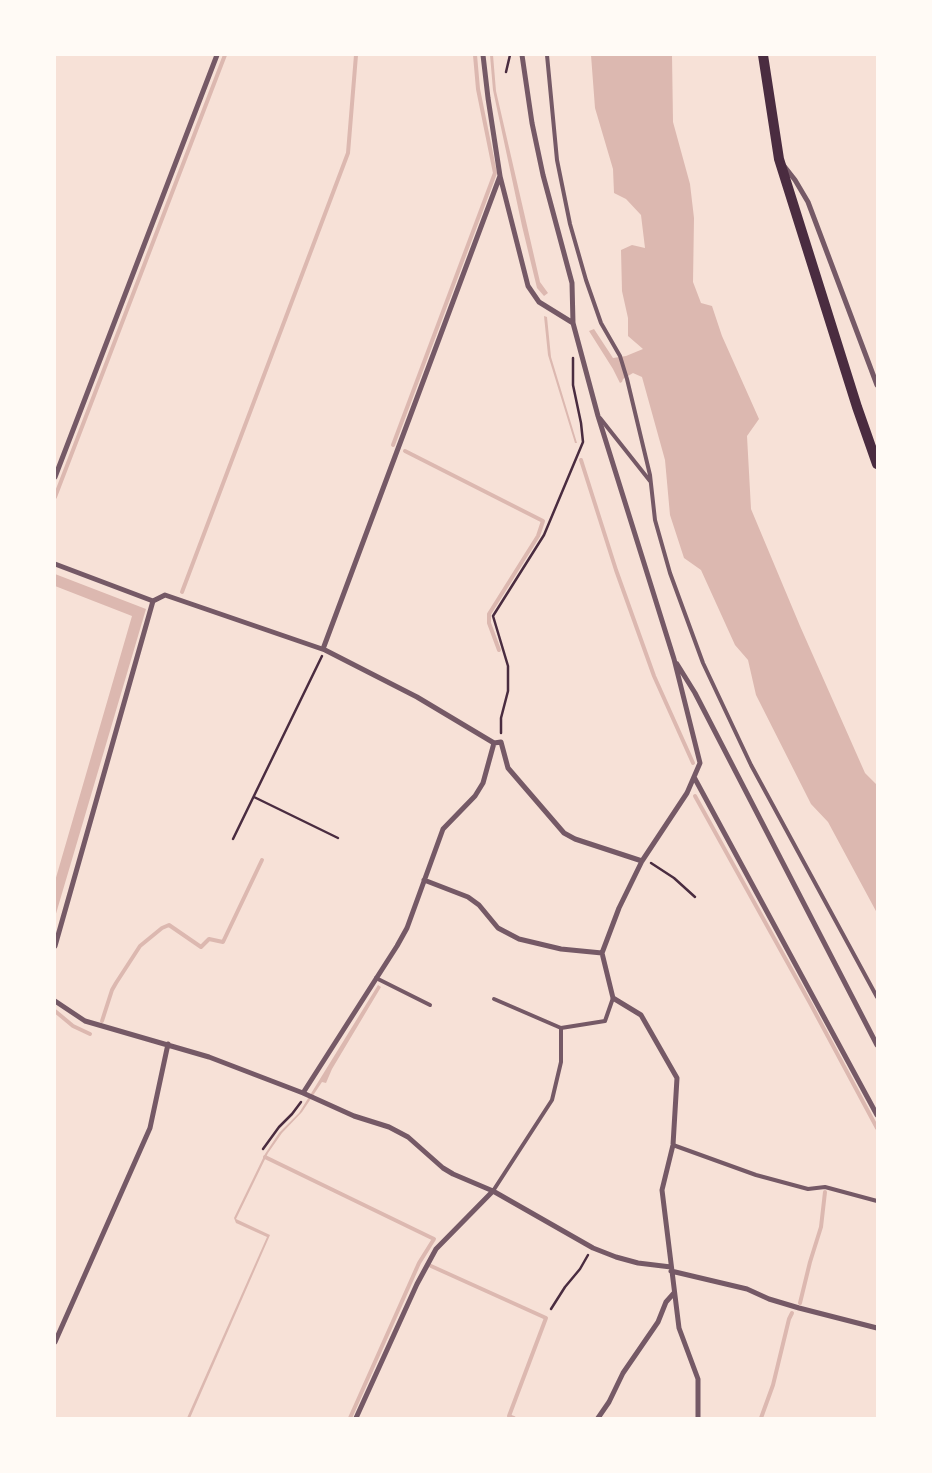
<!DOCTYPE html>
<style>
body{margin:0}
#map{position:relative;width:932px;height:1473px;overflow:hidden;background:#f7e1d7;font-family:"Golos Text",sans-serif}
canvas{display:block}
.frame{position:absolute;inset:0;border:56px solid #fffaf5;pointer-events:none}
</style>
<div id="map">
<canvas width="932" height="1473"></canvas>
<div class="frame"></div>
</div>
<script>
const g = document.querySelector('canvas').getContext('2d');
g.lineJoin = 'round';
function fillPath(path, color) { g.fillStyle = color; g.fill(path, 'evenodd'); }
const toPath = rows => new Path2D(rows.map(r => 'M' + r).join(''));
function strokePath(path, color, width, dash) { g.strokeStyle = color; g.lineWidth = width; g.lineCap = dash ? 'butt' : 'round'; g.setLineDash(dash || []); g.stroke(path); }
const water = toPath([
 [490,55,493,55,496,91,540,282,548,293,544,296,537,288,522,226,493,90],
 [591,55,672,55,673,122,690,184,694,218,693,282,701,303,712,306,722,336,759,419,747,436,751,509,800,626,865,773,877,785,877,913,828,822,811,804,756,695,748,660,735,645,701,570,684,558,670,515,665,460,642,377,633,373,623,379,622,382,620,383,613,369,589,331,594,329,613,358,626,356,643,349,628,336,628,318,622,291,621,250,632,245,645,248,641,215,626,199,614,193,613,169,595,108],
 [544,316,547,317,551,357,577,443,575,443,548,355],
 [55,574,146,609,55,917,55,881,132,616,55,586],
 [378,985,381,987,332,1069,326,1083,322,1082,302,1112,282,1133,268,1153,236,1219,270,1235,190,1418,187,1418,267,1237,236,1223,234,1218,265,1154,279,1133,299,1113]
]);
const stream = toPath([
 [393,445,495,173,478,89,475,55],
 [405,451,543,521,538,536,489,614,489,623,499,650],
 [581,460,616,570,654,676,693,763],
 [55,497,225,55],
 [182,592,348,153,356,55],
 [695,796,810,1003,877,1128],
 [55,1011,73,1026,90,1034],
 [102,1021,112,990,116,983,140,946,162,928,169,925,201,947,209,939,223,942,262,860],
 [265,1157,434,1239,419,1263,350,1418],
 [431,1266,546,1318,509,1416,514,1418],
 [800,1303,810,1262,821,1227,825,1192],
 [761,1418,773,1385,789,1319,792,1313]
]);
const path = toPath([
 [506,72,510,55],
 [501,733,501,718,508,691,508,666,493,616,544,535,583,442,581,423,573,385,573,358],
 [254,797,338,838],
 [233,839,322,656],
 [651,863,674,878,695,897],
 [263,1149,279,1127,292,1114,301,1102],
 [551,1309,565,1287,580,1269,588,1255]
]);
const service = toPath([
 [547,55,557,160,570,224,586,280,601,323,620,356,627,379,650,475,655,520,670,573,703,663,751,765,877,997],
 [600,418,650,481],
 [376,978,430,1005],
 [494,999,561,1028],
 [673,1145,756,1175,808,1189,825,1187,877,1201],
 [493,1191,552,1100,561,1062,561,1028,605,1021,613,998]
]);
const minor = toPath([
 [483,55,488,98,500,176,528,286,539,302,573,323],
 [522,55,532,123,543,175,572,283,573,323,598,416,674,659,700,763,687,793,642,861,619,908,602,953,613,998,641,1015,677,1078,673,1145,662,1190,679,1328,698,1379,698,1418],
 [784,166,795,180,808,202,877,385],
 [55,477,217,55],
 [55,564,153,601,165,595,325,650,417,697,494,743,501,742,508,768,564,833,575,839,642,861],
 [323,649,500,176],
 [677,664,695,693,877,1045],
 [694,777,877,1115],
 [424,880,468,897,479,905,498,928,519,939,561,949,602,953],
 [55,946,153,601],
 [55,1001,85,1021,209,1057,303,1093,354,1116,389,1127,408,1137,443,1168,453,1174,493,1191,593,1248,616,1257,638,1263,671,1267],
 [303,1093,397,946,407,928,443,829,475,796,483,783,494,743],
 [671,1271,747,1289,769,1299,799,1308,877,1328],
 [55,1342,150,1128,168,1044],
 [356,1418,417,1284,436,1249,493,1191],
 [598,1418,609,1402,623,1373,658,1322,666,1302,674,1293]
]);
const secondary = toPath([
 [763,55,779,159,857,407,877,464]
]);
fillPath(water, '#dcb8b0');
strokePath(stream, '#dcb8b0', 4);
strokePath(path, '#4a2c40', 2.5);
strokePath(service, '#755966', 4);
strokePath(minor, '#755966', 5);
strokePath(secondary, '#4a2c40', 10);
</script>
